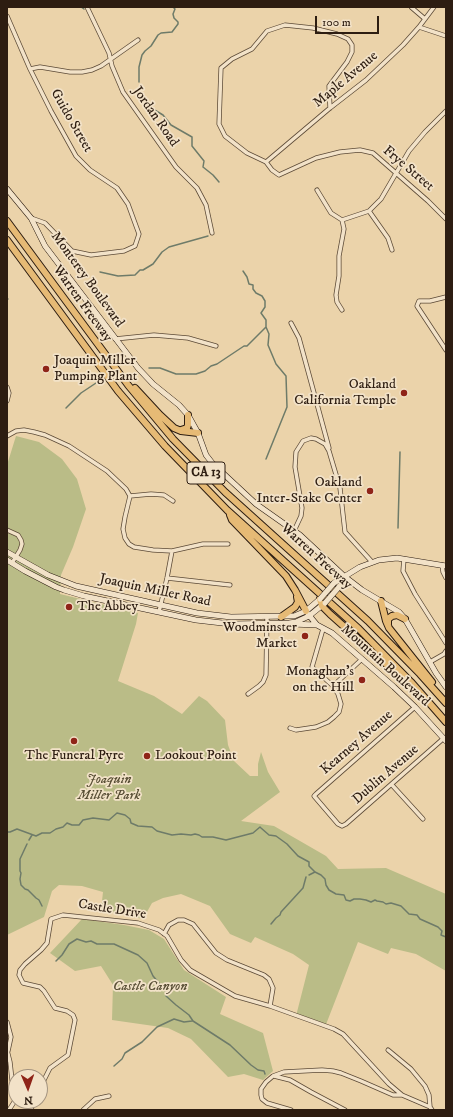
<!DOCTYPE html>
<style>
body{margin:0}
#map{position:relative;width:453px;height:1117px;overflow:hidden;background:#ebd3aa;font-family:"IM FELL DW Pica",serif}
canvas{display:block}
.frame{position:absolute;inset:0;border:8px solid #2d1d11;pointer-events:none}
.north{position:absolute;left:8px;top:1069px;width:40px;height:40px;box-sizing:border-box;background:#f2e2c8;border:1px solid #a3937f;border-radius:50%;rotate:178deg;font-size:11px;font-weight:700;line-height:16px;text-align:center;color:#2d1d11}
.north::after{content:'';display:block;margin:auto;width:14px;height:18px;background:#8f2418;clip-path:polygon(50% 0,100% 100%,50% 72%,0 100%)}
.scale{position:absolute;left:315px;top:16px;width:64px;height:18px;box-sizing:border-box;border:2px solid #2d1d11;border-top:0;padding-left:5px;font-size:12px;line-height:14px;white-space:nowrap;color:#2d1d11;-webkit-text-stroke:3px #f2e2c8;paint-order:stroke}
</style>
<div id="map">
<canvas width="453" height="1117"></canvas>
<div class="frame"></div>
<div class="north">N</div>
<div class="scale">100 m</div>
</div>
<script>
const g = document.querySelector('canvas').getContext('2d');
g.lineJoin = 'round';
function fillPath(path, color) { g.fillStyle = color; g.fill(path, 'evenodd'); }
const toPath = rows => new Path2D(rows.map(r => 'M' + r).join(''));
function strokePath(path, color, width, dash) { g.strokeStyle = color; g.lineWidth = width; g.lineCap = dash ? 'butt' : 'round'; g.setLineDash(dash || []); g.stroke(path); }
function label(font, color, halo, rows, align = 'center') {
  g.font = font + ' "IM FELL DW Pica",serif'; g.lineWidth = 3.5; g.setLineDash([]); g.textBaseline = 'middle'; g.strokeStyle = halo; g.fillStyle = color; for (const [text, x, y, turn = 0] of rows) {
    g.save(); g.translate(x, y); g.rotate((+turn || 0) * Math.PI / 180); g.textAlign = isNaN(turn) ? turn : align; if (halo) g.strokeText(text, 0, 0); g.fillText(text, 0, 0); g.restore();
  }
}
const green = toPath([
 [16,436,39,442,62,459,77,479,86,509,73,547,61,575,60,594,138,613,136,624,118,681,154,696,182,714,199,696,207,701,225,720,228,745,234,761,250,776,258,776,258,764,261,752,268,772,280,792,241,821,274,826,326,856,338,869,386,868,446,894,446,971,416,954,391,948,388,954,358,942,325,1027,296,1016,309,965,293,954,255,937,251,943,230,934,210,906,181,894,163,898,152,903,143,919,101,910,103,892,82,886,59,885,52,891,44,917,7,935,7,465],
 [82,919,124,925,149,930,164,939,184,970,226,997,220,1014,263,1033,273,1071,263,1080,244,1074,228,1077,191,1039,168,1028,112,1020,113,985,101,966,75,971,50,953]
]);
const stream = toPath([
 [81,7,84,9],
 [139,82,139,67,142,55,145,51,151,46,158,35,161,33,172,32,178,24,178,22,174,18,173,14,175,9,173,7],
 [136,90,138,96,145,102,148,106,163,115,171,125,192,137,192,146,204,161,203,167,213,175,219,182],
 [243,271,247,277,249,284,253,285,253,289,256,293,262,296,265,301,265,307,261,313,266,320,266,327,269,334,268,345,276,364,286,376,287,407,266,459],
 [100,272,118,276,135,275,140,270,143,270,153,264,162,252,169,247,208,236],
 [7,299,8,299],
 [149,368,160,368,176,374,196,374,205,371,211,366,217,364,244,346,247,346,266,327],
 [66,408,81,393,99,381],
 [398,528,400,452],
 [7,832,10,832,17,829,36,836,42,833,50,833,56,829,63,827,67,823,72,825,79,825,83,820,93,818,109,820,117,813,125,815,130,819,131,823,138,826,152,827,157,831,172,835,181,834,191,835,195,834,199,835,202,837,213,837,226,840,253,833,260,827,261,828,269,835,276,836,287,844,298,856,309,862,309,866,315,872,321,875,325,879,326,885,329,890,336,894,344,895,346,900,350,901,354,899,360,899,366,900,371,902,375,900,377,901,383,902,386,904,391,903,401,906,409,914,417,915,420,919,438,927,442,931,441,935,446,937],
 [29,840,32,835],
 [27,844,20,859,20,871,21,873,20,879,21,885,25,889,28,890,36,898,39,900,42,906],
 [309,875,315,872],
 [271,924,276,918,280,915,281,912,303,888,306,877],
 [56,961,62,955,69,944,77,939,86,942,91,941,97,944,114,944,138,955,147,963,153,976,166,991,166,996,176,1005,189,1015,193,1021,230,1045,251,1065,258,1070,264,1071,265,1074],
 [114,1066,122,1059,125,1053,142,1042,157,1027,174,1019,184,1022,192,1021]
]);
const street = toPath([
 [87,7,109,53,112,66,123,92,176,167,197,188,206,205,212,233],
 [411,7,425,19],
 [7,16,30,69,51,111,76,156,90,170,117,188,128,204,139,234,135,246,124,251,91,255,72,251,45,223,31,218],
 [419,27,446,36],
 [30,69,40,67,70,72,82,72,92,70,101,66,138,40],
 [330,108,329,86,347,62,352,52,352,45,348,39,337,34,313,28,285,25,267,31,252,49,232,59,221,68,219,124,225,136,247,153,266,162,272,170,279,175,316,158,340,152,360,150,373,153,428,201,446,219],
 [266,162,330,108,366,80,403,45,419,27,434,7],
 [317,190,331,213,342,220,344,229,339,256,339,276,336,295,337,302,342,310],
 [369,211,388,238,392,250],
 [342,220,369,211,381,199,409,151,425,132,446,111],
 [446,297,430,301,419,301,417,306,446,350],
 [291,323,299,338,329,448],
 [115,339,154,335,188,338,216,346],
 [7,387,9,393,7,401],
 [7,436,16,431,24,430,34,432,45,435,69,446,107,471,126,489,130,496,125,517,123,529,125,538,129,544,134,547,153,550,172,551,203,544,228,544],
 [130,496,151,494,164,495,173,501],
 [7,530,18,535,21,540,22,544,20,550,12,563],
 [294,531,301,516,302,508,295,467,296,452,303,441,311,438,316,439,325,444,329,451,340,488,345,532,372,562],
 [404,559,403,571,415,594,446,643],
 [442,565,443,572,446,578],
 [167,578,230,585],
 [159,612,167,578,172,551],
 [430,662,444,654,446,651],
 [333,686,362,659],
 [248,694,259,686,263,682,266,675,267,617],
 [415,707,316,794,314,796,338,824,342,826,346,824,444,738],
 [290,728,296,730,316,727,328,722,334,717,339,712,341,704,338,694,333,686,312,667,323,629],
 [392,785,423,819],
 [164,934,169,925,178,920,184,920,193,924,216,953,227,960,264,975,269,979,273,988,270,1006],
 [7,1022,11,1037,8,1051],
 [7,1050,10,1062,12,1080,16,1090],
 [388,1050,411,1069,425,1086,429,1095,430,1107,432,1110],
 [274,1076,290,1080,311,1092,345,1110],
 [40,1088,50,1068,68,1055,75,1020,73,1015,67,1011,55,1008,44,991,40,987,23,983,19,975,20,970,25,964,41,950,47,943,51,919,63,915,138,923,159,930,167,936,181,960,190,970,235,996,270,1006,334,1029,343,1034,389,1084,402,1095,430,1107],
 [26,1101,32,1110],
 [9,1110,16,1099],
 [83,1110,95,1099,109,1096],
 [291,1110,267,1103,262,1099,261,1095,261,1089,266,1082,273,1076,284,1072,322,1070,333,1071,341,1073,361,1081,393,1095,402,1095]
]);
const secondary = toPath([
 [7,189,31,218,45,246,138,368,153,384,179,405,188,415,198,433,206,455,213,464,256,504,300,535,345,577,362,590,399,612,405,619,436,673,446,687],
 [7,552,48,575,76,586,197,613,231,617,288,616,294,616,306,611,320,599],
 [7,560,25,571,56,587,64,590,84,596,196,620,231,624,289,623,296,622,309,616,325,603],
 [334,583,360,567,379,560,397,558,446,566],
 [308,614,317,625,332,633,394,687,415,707,446,741],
 [291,624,317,625]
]);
const highway = toPath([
 [7,221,128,385,173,439,225,492,368,621,420,674,446,703],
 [7,240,118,391,165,446,227,510,359,629,411,682,446,722],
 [135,388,160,415,174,428,181,431,198,433],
 [181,430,187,428,188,425,188,415],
 [230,515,232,520,286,576,295,590,306,611],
 [320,599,322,606,330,614,404,680],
 [381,601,386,621,389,628,432,682],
 [281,617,295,607,298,602,297,597],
 [388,624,388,619,392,616,397,615,405,619]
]);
const secondaryBridge = toPath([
 [320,599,334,583],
 [325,603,339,587]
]);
const markers = [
 [46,369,4,"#8f2418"],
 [404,393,4,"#8f2418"],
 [370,491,4,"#8f2418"],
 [69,607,4,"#8f2418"],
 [305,636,4,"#8f2418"],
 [362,680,4,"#8f2418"],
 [74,741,4,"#8f2418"],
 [147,756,4,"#8f2418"]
];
const shields = [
 [206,473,38]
];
const shieldNames = [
 ["CA 13",206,473]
];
const streetNames = [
 ["Maple Avenue",346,80,-40],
 ["Jordan Road",155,117,55],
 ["Guido Street",71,121,60],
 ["Frye Street",408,169,40],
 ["Monterey Boulevard",87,280,54],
 ["Warren Freeway",82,304,54],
 ["Warren Freeway",316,557,42],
 ["Joaquin Miller Road",155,591,12],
 ["Mountain Boulevard",385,666,42],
 ["Kearney Avenue",357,743,-41],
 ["Dublin Avenue",386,775,-41],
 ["Castle Drive",112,910,9]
];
const poiNames = [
 ["Joaquin Miller",54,361,"left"],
 ["Pumping Plant",54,377,"left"],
 ["Oakland",396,385],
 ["California Temple",396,401],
 ["Oakland",362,483],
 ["Inter-Stake Center",362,499],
 ["The Abbey",77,607,"left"],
 ["Woodminster",297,628],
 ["Market",297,644],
 ["Monaghan's",354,672],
 ["on the Hill",354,688],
 ["The Funeral Pyre",74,756,"center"],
 ["Lookout Point",155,756,"left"]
];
const parkNames = [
 ["Joaquin",109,780],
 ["Miller Park",109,796],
 ["Castle Canyon",150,987]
];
fillPath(green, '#babc87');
strokePath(stream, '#6e7b69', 1.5);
strokePath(street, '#5c4a37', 5);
strokePath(secondary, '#2d1d11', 6);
strokePath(highway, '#2d1d11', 8);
strokePath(street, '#f2e2c8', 3.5);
strokePath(secondary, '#f2e2c8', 5);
strokePath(highway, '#e6ba75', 6);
strokePath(secondaryBridge, '#2d1d11', 6, []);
strokePath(secondaryBridge, '#f2e2c8', 5);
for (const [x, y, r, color] of markers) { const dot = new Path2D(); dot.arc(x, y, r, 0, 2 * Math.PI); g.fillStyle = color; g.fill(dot); strokePath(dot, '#f2e2c8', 1.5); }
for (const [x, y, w] of shields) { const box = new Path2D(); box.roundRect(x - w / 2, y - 11, w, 22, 3); g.fillStyle = '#f2e2c8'; g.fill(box); strokePath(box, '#2d1d11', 1); }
label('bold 13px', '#2d1d11', null, shieldNames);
label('14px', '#2d1d11', '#f2e2c8', streetNames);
label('14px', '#2d1d11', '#f2e2c8', poiNames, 'right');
label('italic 14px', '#574d34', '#f2e2c8', parkNames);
</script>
